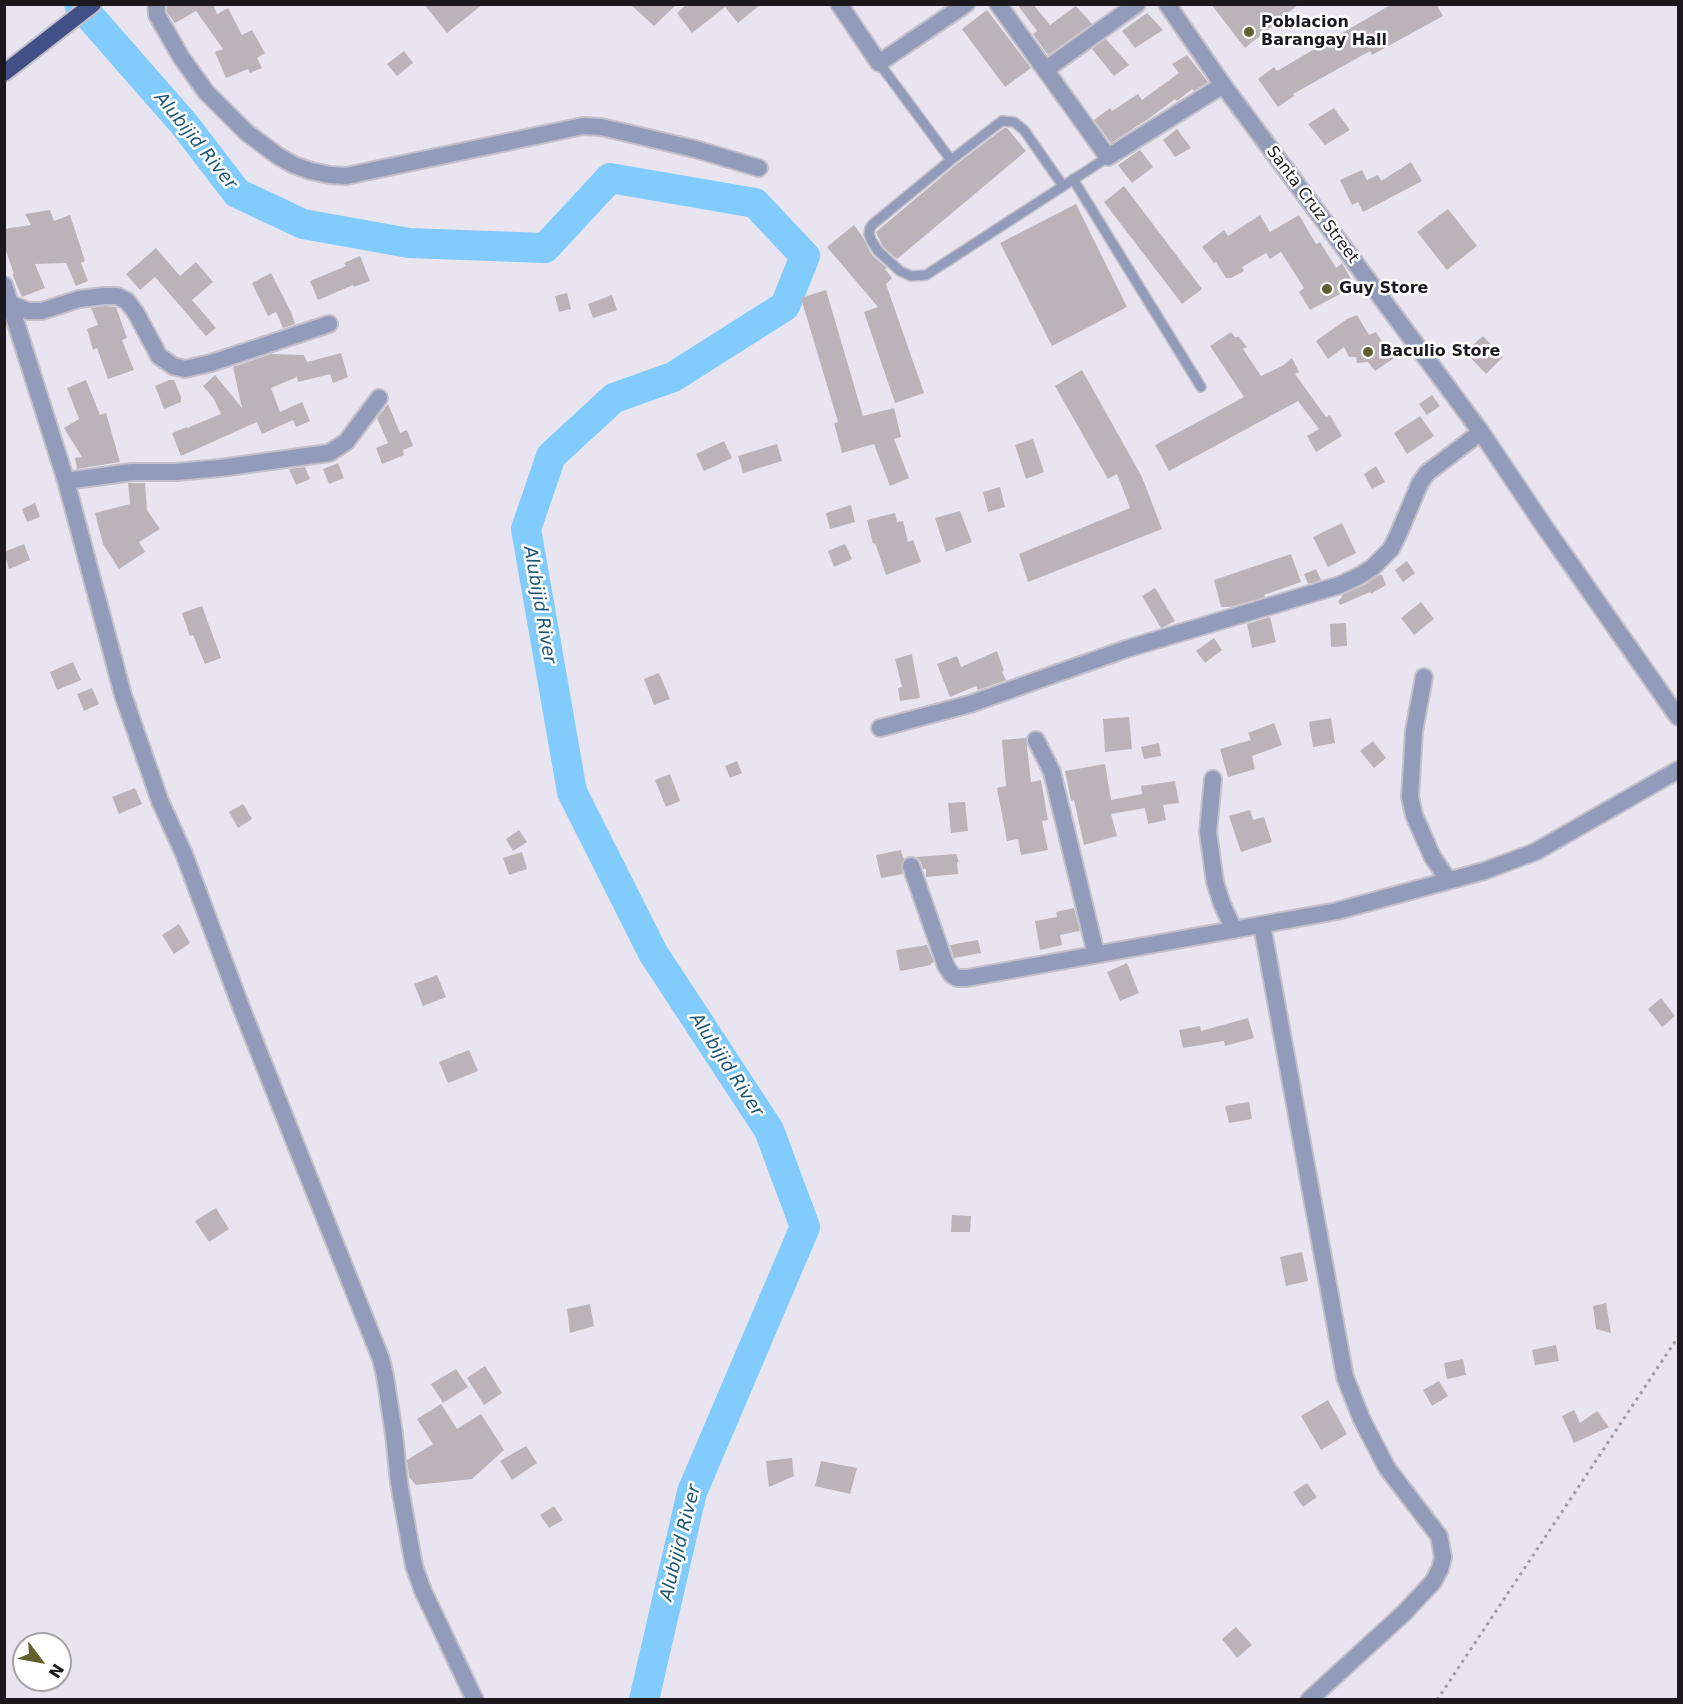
<!DOCTYPE html>
<style>
body{margin:0}
#map{position:relative;width:1683px;height:1704px;overflow:hidden;background:#e9e5f0;font-family:"DejaVu Sans",sans-serif}
canvas{display:block}
.frame{position:absolute;inset:0;border:6px solid #1b191d;pointer-events:none}
.north{position:absolute;left:12px;top:1632px;width:60px;height:60px;box-sizing:border-box;background:#fff;border:2px solid #a4a3a5;border-radius:50%;rotate:122deg;font-size:16px;font-weight:700;line-height:24px;text-align:center;color:#1b191d}
.north::after{content:'';display:block;margin:auto;width:21px;height:27px;background:#62612e;clip-path:polygon(50% 0,100% 100%,50% 72%,0 100%)}
</style>
<div id="map">
<canvas width="1683" height="1704"></canvas>
<div class="frame"></div>
<div class="north">N</div>
</div>
<script>
const g = document.querySelector('canvas').getContext('2d');
g.lineJoin = 'round';
const toPath = rows => new Path2D(rows.map(r => 'M' + r).join(''));
function strokePath(path, color, width, dash) { g.strokeStyle = color; g.lineWidth = width; g.lineCap = dash ? 'butt' : 'round'; g.setLineDash(dash || []); g.stroke(path); }
function fillPath(path, color) { g.fillStyle = color; g.fill(path, 'evenodd'); }
function label(font, color, halo, rows, align = 'center') {
  g.font = font + ' "DejaVu Sans",sans-serif'; g.lineWidth = 5; g.setLineDash([]); g.textBaseline = 'middle'; g.strokeStyle = halo; g.fillStyle = color; for (const [text, x, y, turn = 0] of rows) {
    g.save(); g.translate(x, y); g.rotate((+turn || 0) * Math.PI / 180); g.textAlign = isNaN(turn) ? turn : align; if (halo) g.strokeText(text, 0, 0); g.fillText(text, 0, 0); g.restore();
  }
}
const river = toPath([
 [79,4,184,124,237,193,303,224,409,243,545,248,610,178,755,203,805,256,785,306,673,377,614,398,551,456,526,529,572,792,653,953,769,1130,805,1227,692,1492,644,1700]
]);
const building = toPath([
 [167,4,213,4,217,14,228,8,242,35,252,30,265,53,257,58,262,68,250,73,248,69,226,78,215,52,223,49,196,11,175,23,167,12],
 [424,4,483,4,447,33],
 [630,4,677,4,654,26],
 [687,4,761,4,738,23,725,7,692,33,677,13],
 [1017,4,1033,4,1050,25,1076,6,1092,24,1048,55,1033,34,1037,31],
 [1211,4,1299,4,1245,48],
 [1392,4,1436,4,1443,16,1372,55,1370,51,1293,94,1294,96,1278,107,1258,79,1274,67,1277,71],
 [987,10,1031,68,1005,87,962,29],
 [1147,13,1163,30,1135,48,1122,31],
 [1106,39,1129,65,1114,76,1092,49],
 [404,51,413,63,397,76,387,64],
 [1187,55,1208,82,1194,91,1192,89,1177,101,1175,99,1151,117,1111,143,1094,120,1110,108,1112,111,1138,94,1142,100,1179,73,1172,64],
 [1334,108,1350,130,1325,145,1308,124],
 [1004,128,1007,128,1026,151,897,259,883,247,876,232,958,163],
 [1177,129,1191,148,1175,157,1163,140],
 [1140,150,1153,167,1132,183,1118,165],
 [1411,162,1422,181,1363,212,1358,202,1352,205,1340,180,1362,170,1367,180,1378,175,1381,181],
 [1124,186,1202,289,1182,304,1104,202],
 [1076,204,1127,307,1052,346,1000,243],
 [1448,209,1477,246,1447,270,1417,232],
 [50,210,54,221,70,215,85,261,81,263,88,281,76,286,66,263,35,264,45,288,22,297,12,274,14,274,4,245,4,229,31,225,25,214],
 [1260,215,1270,232,1299,215,1316,244,1320,242,1336,268,1342,263,1355,286,1310,310,1299,292,1304,288,1281,252,1270,259,1266,253,1242,267,1244,271,1231,278,1226,278,1216,262,1214,263,1202,247,1224,230,1228,236],
 [854,225,862,236,872,255,887,268,885,269,892,278,886,284,924,393,895,403,864,312,878,307,827,247],
 [156,248,180,276,196,262,213,282,192,300,216,328,206,336,155,277,140,290,126,274],
 [360,256,370,281,354,287,353,285,318,300,310,281,346,266,344,263],
 [271,273,291,312,295,324,283,328,276,312,268,316,252,283],
 [826,290,863,416,894,408,901,437,894,439,909,478,890,486,874,444,842,453,834,423,838,422,801,298],
 [567,293,571,309,559,312,555,296],
 [612,295,617,310,593,318,588,304],
 [105,306,116,307,127,338,122,340,134,370,108,379,97,348,93,350,87,329,98,325,91,308],
 [1357,315,1369,335,1376,332,1393,359,1375,371,1368,362,1357,363,1356,357,1349,357,1344,347,1328,359,1316,341,1347,319],
 [1231,332,1235,337,1239,337,1247,347,1243,349,1261,376,1282,366,1292,358,1299,372,1295,374,1326,417,1330,415,1342,436,1316,452,1307,436,1319,429,1298,401,1169,471,1155,445,1244,397,1210,346],
 [1483,336,1503,357,1486,374,1465,352],
 [341,353,348,377,333,383,330,374,298,382,297,377,271,388,280,412,302,402,310,421,296,427,293,420,262,434,257,422,181,456,172,433,187,427,187,428,221,414,214,399,203,386,215,375,242,408,233,367,271,354,304,355,307,362],
 [1082,370,1142,477,1162,529,1028,582,1019,554,1130,508,1117,474,1108,479,1055,386],
 [86,380,100,415,106,413,120,462,77,469,75,458,82,457,64,428,79,419,67,388],
 [169,380,174,380,181,397,181,402,164,409,155,386],
 [1432,395,1440,406,1427,415,1419,404],
 [388,404,400,433,407,430,413,446,403,450,404,455,382,464,376,448,388,443,377,418],
 [1420,416,1434,436,1407,454,1394,433],
 [1033,439,1044,472,1026,479,1015,445],
 [724,441,732,458,704,471,696,454],
 [777,444,782,461,743,473,738,456],
 [338,463,344,478,329,484,323,469],
 [1376,466,1385,482,1372,489,1364,474],
 [305,467,310,479,296,485,289,469],
 [128,483,145,483,147,510,160,529,139,542,145,552,119,569,103,544,95,513,130,504],
 [1000,487,1005,507,988,512,983,492],
 [35,503,40,517,27,522,22,509],
 [851,505,855,522,830,529,826,513],
 [960,511,972,542,946,552,935,518],
 [895,513,897,522,903,521,908,542,913,540,921,562,886,575,875,543,873,544,867,520],
 [1342,523,1356,553,1328,567,1313,537],
 [24,544,30,560,9,569,4,552],
 [845,544,852,559,834,567,828,551],
 [1291,554,1301,582,1264,595,1265,597,1230,607,1221,607,1214,580],
 [1407,561,1415,573,1403,582,1395,570],
 [1316,569,1321,580,1308,584,1304,574],
 [1380,575,1382,575,1386,585,1371,594,1370,592,1340,605,1338,601,1342,597,1342,595,1364,585],
 [1155,588,1175,621,1161,628,1142,596],
 [1421,602,1434,619,1414,635,1401,618],
 [202,606,221,658,205,664,193,635,190,636,182,613],
 [1270,617,1276,642,1252,648,1247,624],
 [1346,623,1347,646,1331,647,1330,624],
 [1214,638,1222,650,1205,663,1196,651],
 [997,651,1004,671,1002,672,1006,680,978,690,976,686,950,697,937,664,957,656,961,667],
 [912,654,920,698,900,701,898,688,902,687,895,659],
 [73,662,81,680,57,690,50,672],
 [659,673,670,699,654,705,644,679],
 [92,688,99,704,84,711,77,694],
 [1129,717,1132,749,1105,752,1103,719],
 [1331,718,1335,743,1313,747,1309,722],
 [1274,723,1282,745,1252,756,1255,769,1228,777,1220,749,1251,740,1248,733],
 [1026,738,1031,782,1041,780,1048,820,1042,821,1048,850,1021,855,1018,839,1007,841,997,788,1006,786,1002,740],
 [1373,741,1386,758,1374,768,1360,751],
 [1159,743,1161,756,1144,759,1141,747],
 [737,761,742,773,730,778,725,766],
 [1105,764,1111,800,1142,794,1141,786,1175,781,1179,803,1163,805,1166,820,1148,824,1145,808,1111,814,1117,836,1084,845,1074,800,1071,801,1065,771],
 [670,774,680,801,666,807,655,780],
 [135,788,142,804,119,814,112,797],
 [965,802,968,831,951,833,948,803],
 [243,804,252,819,238,828,229,812],
 [1250,810,1253,820,1264,817,1272,842,1241,852,1229,816],
 [519,830,527,842,513,851,506,839],
 [901,850,903,858,905,858,901,865,903,874,881,878,876,855],
 [522,852,527,869,509,875,503,858],
 [956,854,959,862,957,862,958,874,926,877,926,869,923,869,921,862,916,857],
 [1074,908,1080,931,1060,935,1062,945,1040,950,1035,921,1057,917,1056,912],
 [179,924,190,943,174,954,162,935],
 [978,940,981,953,954,958,950,945],
 [927,945,934,962,931,963,931,965,900,971,896,950],
 [1127,963,1139,993,1120,1001,1107,972],
 [437,975,446,997,423,1006,414,984],
 [1661,998,1675,1016,1662,1027,1648,1009],
 [1248,1018,1254,1038,1225,1046,1224,1041,1183,1048,1179,1030,1200,1026,1201,1031],
 [469,1050,478,1071,448,1083,439,1062],
 [1249,1102,1252,1119,1229,1123,1225,1106],
 [216,1208,229,1229,209,1242,195,1221],
 [952,1215,971,1216,970,1232,951,1232],
 [1302,1252,1308,1281,1286,1286,1280,1257],
 [1606,1303,1611,1333,1596,1329,1593,1306],
 [590,1304,594,1326,570,1333,567,1309],
 [1556,1345,1559,1361,1535,1365,1532,1350],
 [1463,1359,1466,1375,1447,1379,1444,1363],
 [485,1366,502,1393,484,1405,467,1378],
 [456,1369,468,1387,443,1403,431,1384],
 [1439,1381,1448,1396,1432,1406,1423,1390],
 [1328,1400,1347,1434,1321,1450,1301,1416],
 [441,1404,457,1429,481,1414,504,1450,472,1479,416,1485,409,1477,407,1460,433,1444,417,1419],
 [1574,1410,1580,1423,1597,1411,1609,1427,1574,1443,1562,1416],
 [526,1446,537,1463,512,1480,500,1461],
 [792,1458,794,1476,769,1487,766,1461],
 [821,1461,857,1468,850,1494,815,1486],
 [1307,1483,1317,1497,1303,1507,1293,1492],
 [554,1506,563,1520,549,1528,540,1515],
 [1236,1627,1252,1645,1237,1658,1222,1639]
]);
const path = toPath([
 [1437,1700,1678,1337]
]);
const service = toPath([
 [879,63,951,160,1002,121,1014,122,1024,130,1063,186],
 [951,160,873,224,870,228,869,234,871,240,878,251,900,271,911,276,926,275,1108,157],
 [1073,179,1201,387]
]);
const minor = toPath([
 [156,4,157,15,181,57,206,92,246,132,278,156,294,165,311,171,330,175,346,176,583,126,601,127,623,132,695,149,759,168],
 [839,4,879,63,966,4],
 [998,4,1108,157,1223,85],
 [1045,70,1137,4],
 [4,285,66,481,123,695,160,801,184,854,241,1007,381,1359,385,1376,394,1434,399,1483,414,1566,423,1591,475,1700],
 [11,304,28,311,42,311,79,299,104,296,117,296,127,301,136,313,159,356,173,366,185,369,211,363,329,324],
 [66,481,132,472,176,472,220,468,329,453,346,442,379,398],
 [1424,677,1414,731,1410,797,1414,815,1432,856,1448,880],
 [880,728,970,704,1126,649,1340,585,1359,576,1372,568,1391,549,1398,535,1420,483,1427,473,1481,432],
 [1036,740,1052,772,1096,954],
 [1213,779,1208,832,1215,882,1222,904,1234,930],
 [911,866,946,966,952,975,957,978,967,978,1337,911,1484,871,1535,852,1678,770],
 [1262,925,1345,1377,1362,1420,1387,1468,1439,1536,1443,1557,1440,1569,1433,1582,1404,1613,1309,1700]
]);
const tertiary = toPath([
 [1167,4,1223,85,1481,432,1544,526,1678,717]
]);
const trunk = toPath([
 [4,73,93,4]
]);
const markers = [
 [1249,32,6,"#62612e"],
 [1327,289,6,"#62612e"],
 [1368,352,6,"#62612e"]
];
const poiNames = [
 ["Poblacion",1261,23],
 ["Barangay Hall",1261,41],
 ["Guy Store",1339,289],
 ["Baculio Store",1380,352]
];
const streetNames = [
 ["Santa Cruz Street",1312,205,53]
];
const waterNames = [
 ["Alubijid River",195,141,51],
 ["Alubijid River",539,605,80],
 ["Alubijid River",726,1065,57],
 ["Alubijid River",681,1543,-76]
];
strokePath(river, '#81ccfd', 30);
fillPath(building, '#bcb3b9');
strokePath(service, '#c4c0ca', 12);
strokePath(minor, '#c4c0ca', 20);
strokePath(tertiary, '#c4c0ca', 20);
strokePath(trunk, '#c4c0ca', 20);
strokePath(path, '#9e9ba3', 3, [3, 4.5]);
strokePath(service, '#929bba', 9);
strokePath(minor, '#929bba', 16);
strokePath(tertiary, '#929bba', 16);
strokePath(trunk, '#425088', 16);
for (const [x, y, r, color] of markers) { const dot = new Path2D(); dot.arc(x, y, r, 0, 2 * Math.PI); g.fillStyle = color; g.fill(dot); strokePath(dot, '#fff', 2); }
label('bold 16px', '#1b191d', '#fff', poiNames, 'left');
label('16px', '#1b191d', '#fff', streetNames);
label('italic 18px', '#1b5474', '#fff', waterNames);
</script>
